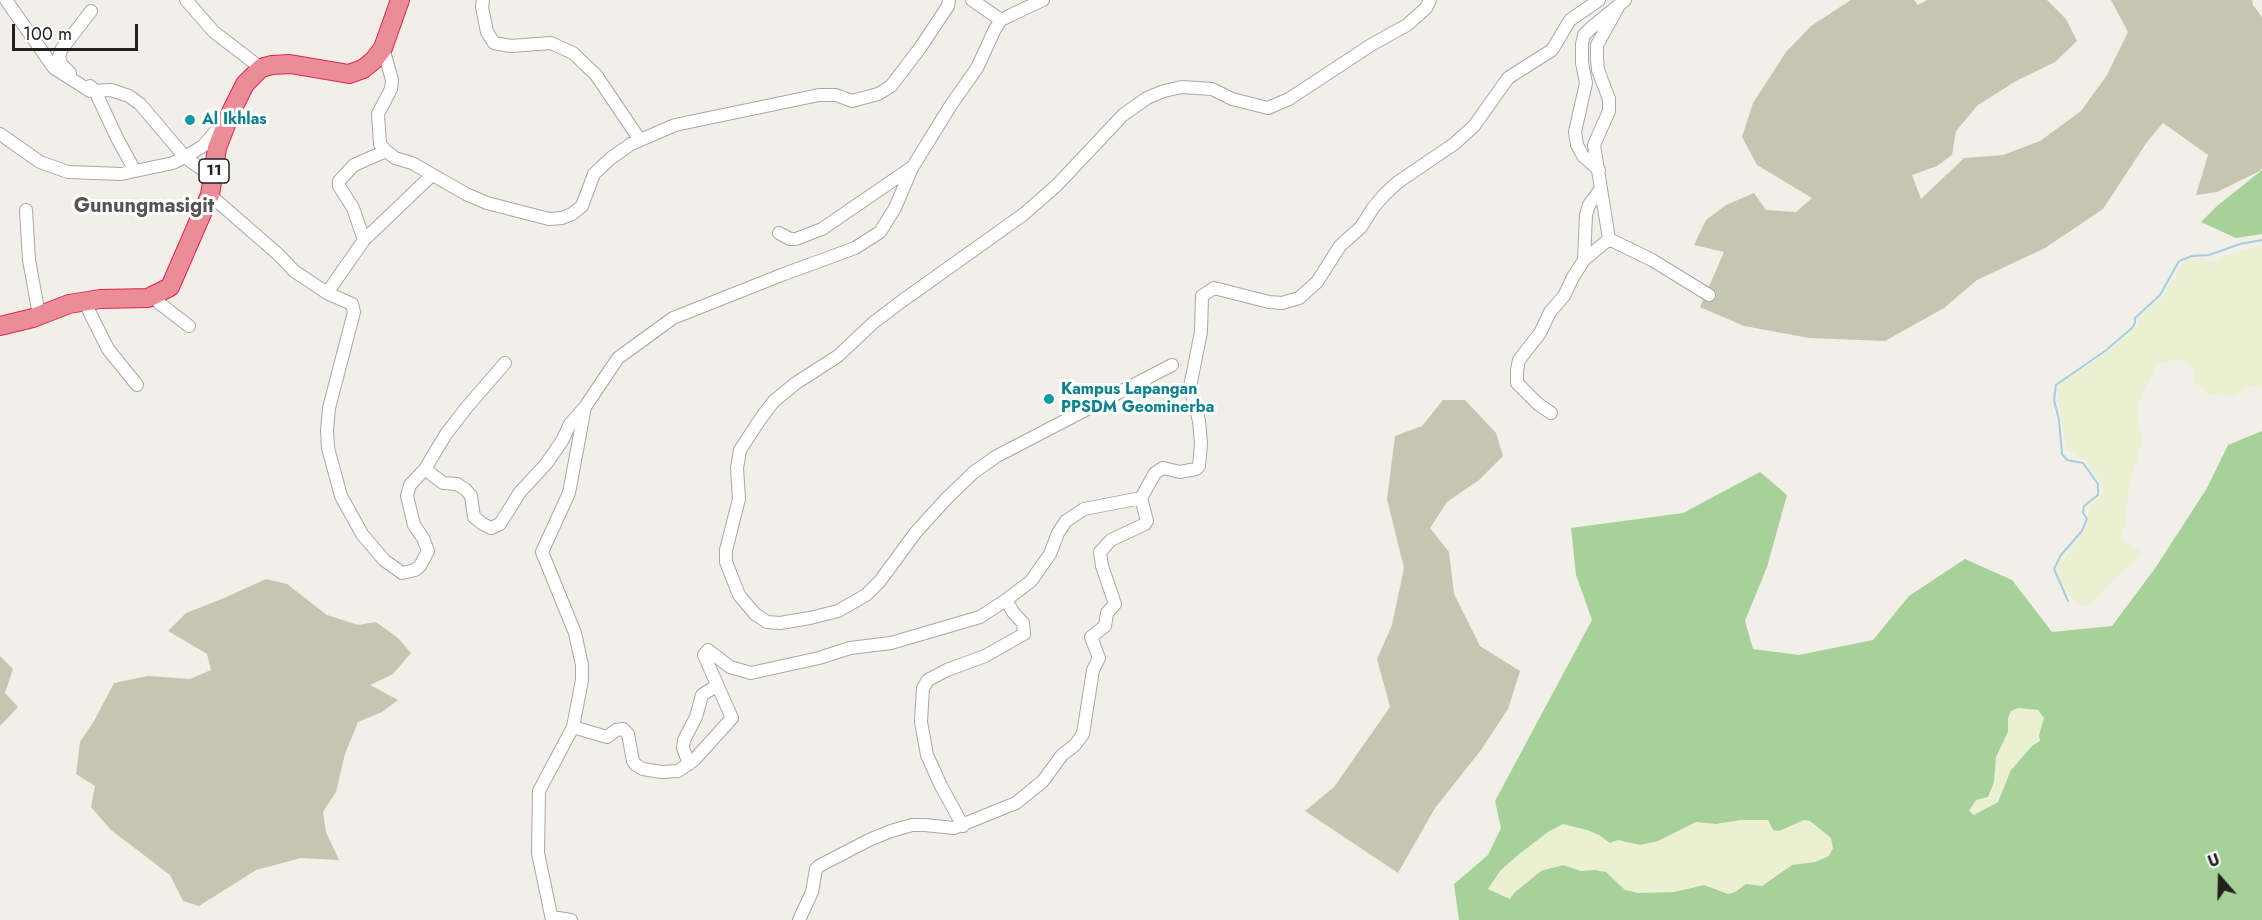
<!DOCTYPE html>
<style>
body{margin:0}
#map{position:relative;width:2262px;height:920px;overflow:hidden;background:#f1efe7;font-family:Jost,sans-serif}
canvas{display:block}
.north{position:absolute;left:2190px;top:848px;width:60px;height:60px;-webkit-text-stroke:4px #fff;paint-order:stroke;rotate:340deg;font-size:16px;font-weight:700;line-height:24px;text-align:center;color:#212121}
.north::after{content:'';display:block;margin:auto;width:21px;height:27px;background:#212121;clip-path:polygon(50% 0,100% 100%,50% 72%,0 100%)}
.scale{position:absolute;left:12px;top:24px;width:126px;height:27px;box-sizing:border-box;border:3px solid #212121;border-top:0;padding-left:8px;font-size:18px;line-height:21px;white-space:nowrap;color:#212121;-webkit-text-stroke:4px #fff;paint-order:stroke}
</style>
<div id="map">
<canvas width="2262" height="920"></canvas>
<div class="north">U</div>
<div class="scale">100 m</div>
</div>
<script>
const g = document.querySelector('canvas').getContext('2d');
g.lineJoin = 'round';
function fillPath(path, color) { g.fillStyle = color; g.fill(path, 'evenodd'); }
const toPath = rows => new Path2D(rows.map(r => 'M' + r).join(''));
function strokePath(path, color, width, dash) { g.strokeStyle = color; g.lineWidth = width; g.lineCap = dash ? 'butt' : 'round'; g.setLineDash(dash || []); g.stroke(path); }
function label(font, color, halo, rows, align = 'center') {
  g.font = font + ' Jost,sans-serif'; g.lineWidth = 6; g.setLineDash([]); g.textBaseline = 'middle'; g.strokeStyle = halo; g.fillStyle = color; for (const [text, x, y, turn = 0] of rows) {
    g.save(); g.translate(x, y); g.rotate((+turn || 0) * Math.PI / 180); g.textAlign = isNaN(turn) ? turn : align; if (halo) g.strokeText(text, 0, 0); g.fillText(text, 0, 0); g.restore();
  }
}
const construction = toPath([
 [1851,0,1914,0,1918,5,1927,0,2047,0,2066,19,2077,41,2055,62,2016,81,1978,105,1956,131,1952,155,1937,166,1912,175,1921,199,1964,158,2003,155,2040,141,2081,111,2107,75,2128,32,2111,0,2252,0,2253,5,2262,17,2262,168,2260,171,2217,192,2196,195,2208,155,2163,123,2147,142,2103,209,2045,248,1977,280,1944,308,1885,341,1809,338,1744,326,1700,307,1724,252,1694,245,1706,220,1726,205,1754,193,1766,210,1796,212,1812,198,1757,165,1742,137,1753,103,1786,52,1811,26],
 [1443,400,1465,400,1496,433,1503,456,1479,480,1447,502,1430,528,1449,552,1454,594,1480,646,1520,671,1508,709,1481,750,1435,808,1398,873,1305,811,1334,787,1390,707,1377,659,1392,625,1404,568,1387,499,1395,436,1422,426],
 [266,579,287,584,327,615,358,625,376,622,398,638,411,653,393,674,370,685,398,700,382,712,358,722,345,754,336,792,323,812,326,832,339,860,301,858,256,870,199,906,183,901,170,875,111,830,91,807,95,786,76,774,80,742,94,721,114,683,148,676,190,679,211,670,207,654,168,631,186,613,224,598],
 [0,656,13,669,5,693,18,707,0,726]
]);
const farmland = toPath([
 [2262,245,2262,388,2253,385,2230,397,2210,394,2200,387,2194,381,2195,372,2189,365,2180,360,2158,362,2139,402,2137,415,2142,442,2129,487,2125,524,2122,534,2123,540,2141,552,2137,559,2111,582,2095,600,2088,606,2082,607,2068,594,2061,583,2056,569,2087,528,2089,506,2102,494,2102,488,2095,473,2086,461,2067,450,2058,402,2059,388,2069,378,2111,350,2138,325,2140,316,2162,298,2184,262,2191,259,2197,261,2203,258,2210,263,2228,254],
 [2018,708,2038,710,2044,719,2039,735,2040,741,2032,746,2011,770,1998,802,1974,815,1968,812,1976,800,1987,797,1994,782,1996,757,2008,732,2008,718,2011,711],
 [1740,820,1768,820,1770,827,1779,831,1804,820,1810,821,1831,838,1834,848,1829,856,1815,862,1792,865,1762,886,1741,887,1727,894,1704,885,1674,892,1638,893,1625,890,1595,870,1541,871,1514,893,1510,899,1488,889,1500,871,1518,855,1548,832,1564,824,1587,830,1599,835,1605,840,1617,839,1640,845,1658,841,1696,822,1716,824]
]);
const forest = toPath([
 [2262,170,2262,234,2236,238,2201,222,2217,206],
 [2262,431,2262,920,1459,920,1454,884,1488,855,1501,828,1495,801,1592,620,1576,575,1571,528,1683,513,1760,472,1787,495,1767,567,1745,621,1753,649,1799,655,1873,640,1909,596,1965,559,2012,580,2052,632,2112,626,2156,567,2207,488,2228,445],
 [2018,708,2038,710,2044,718,2039,735,2040,741,2032,746,2011,770,1998,802,1974,815,1969,811,1976,800,1988,797,1994,782,1996,757,2008,732,2008,718,2011,711],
 [1740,820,1768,820,1773,830,1779,831,1804,820,1810,821,1831,838,1833,848,1829,856,1815,862,1792,865,1762,886,1746,884,1735,892,1728,894,1704,885,1674,892,1638,893,1625,890,1606,872,1595,870,1581,871,1563,865,1541,871,1514,893,1510,899,1488,889,1500,871,1518,855,1548,832,1563,824,1587,830,1599,835,1610,843,1618,840,1640,845,1658,841,1696,822,1716,824]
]);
const stream = toPath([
 [2068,601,2054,569,2061,555,2082,531,2087,519,2083,513,2084,506,2098,495,2098,484,2083,463,2067,460,2062,454,2059,420,2054,400,2056,385,2105,351,2132,328,2135,323,2135,318,2160,295,2179,261,2192,256,2209,255,2240,244,2262,240]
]);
const minor = toPath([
 [6,0,54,68,90,91,111,90,129,96,140,104,185,157,213,177],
 [186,0,214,32,261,68],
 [483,0,482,7,487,32,494,43,511,46,551,43,573,53,596,75,640,140],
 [972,0,1001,20],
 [1618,7,1597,45,1597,60,1598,70,1609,99,1609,111,1594,145,1609,239,1652,260,1709,295],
 [383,48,392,80,391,89,378,114,380,144,386,151,395,158,412,163,466,194,487,203,549,219,562,218,572,214,582,206,594,174,611,158,631,144,675,125,819,95,836,95,852,101,878,94,891,86,920,48,948,6,949,0],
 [70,73,61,64,59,57,61,50,91,11],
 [90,86,95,91,117,138,135,171],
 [0,134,40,162,68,172,121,174,173,163,185,157,203,146,221,125],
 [1599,170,1583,156,1577,145,1575,132,1586,83,1582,63,1582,44,1584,35,1591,28,1625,0],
 [210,195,279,255,294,271,327,293,352,304,354,312,329,408,327,430,328,448,341,496,362,534,384,560,402,573,415,570,420,566,428,551,423,538,414,525,407,496,410,485,425,469,446,434,467,407,505,363],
 [26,210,29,260,39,315],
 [779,233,790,239,796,239,822,229,911,168],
 [364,240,353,208,339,186,339,181,354,165,386,151],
 [1584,260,1586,215,1589,205,1600,190],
 [327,293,364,240,432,175],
 [153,295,159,303,189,326],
 [84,301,108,349,137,385],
 [1172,365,997,456,974,472,947,498,916,532,880,581,866,595,838,611,810,618,780,623,767,622,755,614,739,595,726,562,726,550,739,499,737,468,740,450,761,418,774,401,796,383,838,356,873,323,902,301,1024,214,1057,185,1123,115,1147,98,1164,91,1182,87,1212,89,1232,99,1268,108,1289,99,1371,45,1407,25,1426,8,1430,0],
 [1551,413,1538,404,1517,383,1517,370,1519,360,1540,333,1550,312,1564,296,1573,277,1584,260,1609,239],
 [425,469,443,483,457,484,466,490,471,496,474,517,483,524,491,528,500,524,520,492,546,464,562,441,570,424,584,408],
 [573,727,607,737,616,730,623,729,628,734,633,761,636,765,643,769,661,772,678,771,694,760,732,718,704,655,708,650,730,667,751,673,819,658,850,648,891,643,980,617,1006,600,1031,581,1050,554,1058,533,1066,521,1084,509,1141,498],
 [689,764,683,748,684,740,696,717,702,695,716,686],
 [963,826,941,786,927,755,921,722,923,688,928,680,947,670,985,656,1024,634,1023,623,1013,612,1006,600],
 [552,917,571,920],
 [552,920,538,853,539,791,573,727,582,680,582,665,575,633,542,552,569,493,585,407,618,358,673,318,784,274,855,248,880,232,895,208,912,168,951,105,977,68,995,29,1001,20,1011,15,1043,0],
 [799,920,812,892,816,869,819,866,869,840,891,831,912,825,925,825,954,828,1016,803,1043,781,1062,755,1075,745,1083,734,1093,670,1099,658,1091,637,1105,626,1107,613,1115,604,1102,566,1100,552,1111,540,1145,524,1147,521,1141,498,1155,473,1163,468,1180,472,1196,469,1199,466,1201,443,1199,421,1190,387,1201,332,1202,296,1214,288,1269,302,1282,303,1299,298,1317,282,1340,246,1361,227,1373,208,1385,194,1398,182,1454,144,1474,126,1508,78,1552,50,1570,20,1599,0]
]);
const highway = toPath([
 [0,326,33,318,69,304,100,299,148,298,170,287,210,195,217,148,231,112,245,84,261,68,272,65,290,64,349,74,363,69,374,60,383,48,400,0]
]);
const markers = [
 [190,120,6,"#0f9aa8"],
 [1049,399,6,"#0f9aa8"]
];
const shields = [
 [214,171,30]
];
const shieldNames = [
 ["11",214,171]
];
const cultureNames = [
 ["Al Ikhlas",202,120],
 ["Kampus Lapangan",1061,390],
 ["PPSDM Geominerba",1061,408]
];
const quarterNames = [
 ["Gunungmasigit",144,207]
];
fillPath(construction, '#c5c6b2');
fillPath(farmland, '#ecf0d2');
fillPath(forest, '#a6d29a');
strokePath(stream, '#a6cee0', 2);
strokePath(minor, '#a8a8a8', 14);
strokePath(highway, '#e22254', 20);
strokePath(minor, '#fff', 12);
strokePath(highway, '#ea8d97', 18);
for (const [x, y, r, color] of markers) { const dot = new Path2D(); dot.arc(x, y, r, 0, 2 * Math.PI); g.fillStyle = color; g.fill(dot); strokePath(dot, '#fff', 2); }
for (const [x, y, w] of shields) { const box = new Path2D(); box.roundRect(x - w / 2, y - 12, w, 24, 4.5); g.fillStyle = '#fff'; g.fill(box); strokePath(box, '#212121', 1.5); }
label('bold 15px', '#212121', null, shieldNames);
label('bold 16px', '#0d838f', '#fff', cultureNames, 'left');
label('bold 20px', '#545454', '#fff', quarterNames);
</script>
